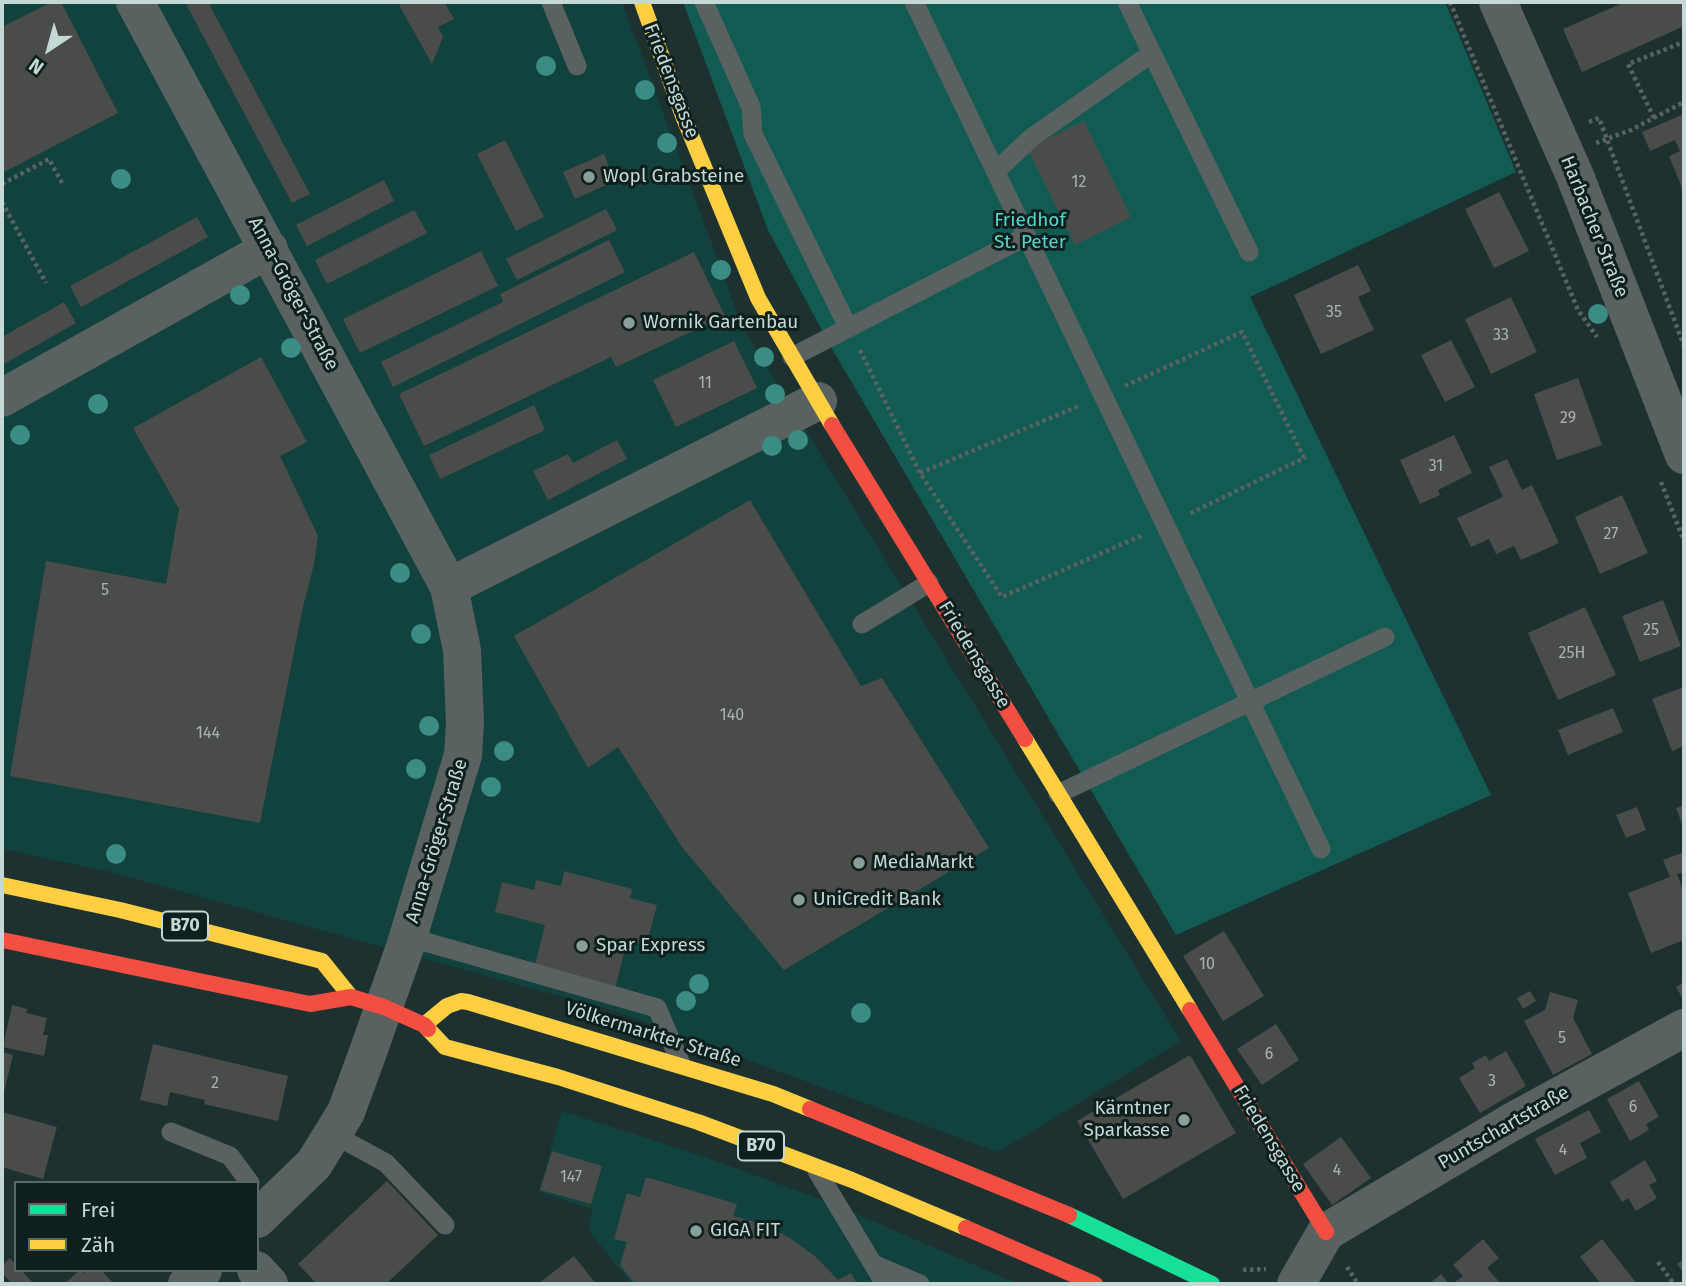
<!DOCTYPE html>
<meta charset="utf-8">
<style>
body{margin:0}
#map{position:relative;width:1686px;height:1286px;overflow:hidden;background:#1d3230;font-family:"Fira Sans",sans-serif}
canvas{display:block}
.frame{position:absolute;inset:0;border:4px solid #c4d8d5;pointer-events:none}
.legend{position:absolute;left:14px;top:1181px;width:245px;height:91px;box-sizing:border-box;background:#0e1f1d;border:2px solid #576967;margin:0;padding:9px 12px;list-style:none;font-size:21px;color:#c4d8d5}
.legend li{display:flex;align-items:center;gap:14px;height:35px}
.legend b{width:35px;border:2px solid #576967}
.north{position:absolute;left:14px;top:14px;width:70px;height:70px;-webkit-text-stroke:5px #0e1f1d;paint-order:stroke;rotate:216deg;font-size:19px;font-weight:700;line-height:28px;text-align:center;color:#c4d8d5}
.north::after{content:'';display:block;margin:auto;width:24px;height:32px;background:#c4d8d5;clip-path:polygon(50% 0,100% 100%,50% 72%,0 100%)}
</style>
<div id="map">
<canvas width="1686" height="1286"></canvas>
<div class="frame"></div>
<ul class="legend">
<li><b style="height:9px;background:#16e098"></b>Frei</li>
<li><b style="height:9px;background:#ffcf43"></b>Zäh</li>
</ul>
<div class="north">N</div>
</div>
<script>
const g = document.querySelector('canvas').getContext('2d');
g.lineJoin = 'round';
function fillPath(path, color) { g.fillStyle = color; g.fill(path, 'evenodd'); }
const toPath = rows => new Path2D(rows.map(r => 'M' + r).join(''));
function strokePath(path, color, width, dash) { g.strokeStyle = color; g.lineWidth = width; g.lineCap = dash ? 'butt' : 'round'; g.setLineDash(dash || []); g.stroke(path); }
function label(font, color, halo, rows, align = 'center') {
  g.font = font + ' "Fira Sans",sans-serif'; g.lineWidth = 6; g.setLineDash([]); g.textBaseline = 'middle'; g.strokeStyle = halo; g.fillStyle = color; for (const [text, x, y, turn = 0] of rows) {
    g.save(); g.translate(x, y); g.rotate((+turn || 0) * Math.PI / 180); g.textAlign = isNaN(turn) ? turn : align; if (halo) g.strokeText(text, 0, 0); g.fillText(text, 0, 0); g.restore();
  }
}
const built = toPath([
 [2,2,622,2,743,328,1181,1041,998,1152,614,1011,111,872,2,849],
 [562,1111,702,1156,831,1203,1018,1284,632,1284,588,1230,593,1209,539,1192]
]);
const green = toPath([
 [683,2,1445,2,1516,172,1250,297,1491,795,1176,935,831,347,768,230]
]);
const building = toPath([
 [52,2,61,2,118,113,2,173,2,27],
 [185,2,208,2,310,194,292,203],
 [406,2,444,2,454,19,438,27,443,37,432,64,399,5],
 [1625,2,1684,2,1684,26,1582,72,1563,29],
 [1684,114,1684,193,1669,156,1680,151,1675,140,1650,151,1642,132],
 [1084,121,1131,217,1075,245,1027,148],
 [505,140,544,217,516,231,477,154],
 [604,154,615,181,575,199,563,172],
 [384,180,394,201,307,246,296,225],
 [1499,192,1529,251,1494,268,1465,209],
 [606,209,617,230,517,280,506,259],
 [414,210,427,233,327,284,315,260],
 [197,217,208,237,81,307,70,286],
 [609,240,625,272,393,387,381,362,503,302,500,294],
 [481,251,498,286,360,353,343,319],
 [694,252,725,316,616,367,611,357,424,446,399,394],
 [1358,265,1371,291,1358,297,1374,330,1321,354,1294,295],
 [1511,297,1537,352,1491,374,1465,319],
 [64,302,76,323,2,365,2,337],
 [1451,340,1475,387,1445,402,1421,355],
 [734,341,757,388,676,427,653,380],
 [261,357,307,442,280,456,318,536,314,564,302,611,260,823,10,776,46,561,166,584,179,509,133,428],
 [1578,378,1602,445,1557,460,1534,394],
 [534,405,545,430,440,479,429,455],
 [1454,435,1472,473,1438,490,1440,495,1420,504,1400,460],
 [617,440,627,459,548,500,533,471,568,454,573,463],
 [1507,459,1522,490,1532,485,1559,543,1521,560,1514,546,1496,554,1489,539,1471,547,1457,518,1503,497,1489,467],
 [1622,495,1648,553,1600,574,1575,517],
 [750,500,861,686,882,678,989,848,784,970,682,847,618,747,588,768,514,636],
 [1663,600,1681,646,1640,662,1622,616],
 [1585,607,1616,675,1558,700,1528,633],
 [1684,687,1684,746,1672,751,1652,699],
 [1613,708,1623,732,1568,755,1558,730],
 [1684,805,1684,829,1676,808],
 [1637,807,1646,830,1626,838,1616,815],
 [1684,852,1684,872,1677,874,1684,893,1684,940,1651,953,1628,893,1670,877,1663,860],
 [564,871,632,889,630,898,657,905,646,946,627,941,612,1001,531,980,545,925,495,912,502,882,534,890,536,880,561,886],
 [1224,931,1264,996,1223,1021,1183,956],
 [1684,982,1684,1001,1676,987],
 [1530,991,1536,1001,1523,1009,1517,998],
 [1550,992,1578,1000,1573,1018,1592,1054,1553,1075,1524,1021,1545,1010],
 [12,1005,27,1009,26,1013,47,1018,43,1035,48,1035,44,1056,3,1047],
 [1276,1024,1299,1060,1262,1085,1237,1049],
 [153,1044,288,1076,278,1121,204,1104,205,1100,170,1092,167,1106,140,1100],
 [1506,1051,1526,1086,1480,1113,1459,1078,1475,1068,1472,1063,1486,1055,1489,1061],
 [2,1052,13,1055,3,1096,2,1096],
 [1190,1055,1236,1133,1123,1199,1077,1121],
 [1639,1081,1659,1117,1646,1124,1649,1130,1630,1141,1607,1099],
 [1589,1110,1601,1132,1580,1143,1587,1158,1555,1175,1535,1139],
 [2,1112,57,1127,43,1179,2,1167],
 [1341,1137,1371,1178,1332,1205,1303,1164],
 [552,1151,602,1166,591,1204,540,1190],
 [1645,1160,1657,1181,1649,1185,1657,1198,1636,1211,1628,1198,1622,1202,1610,1182],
 [646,1177,737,1204,733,1216,763,1224,790,1238,816,1257,838,1280,851,1273,857,1284,635,1284,620,1265,627,1242,614,1239,627,1193,640,1197],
 [387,1181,438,1235,386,1284,317,1284,298,1264],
 [1483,1239,1499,1258,1487,1268,1501,1284,1452,1284,1463,1276,1453,1265],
 [1602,1239,1637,1284,1601,1284,1580,1257],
 [574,1256,596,1284,538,1284],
 [10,1258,16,1265,16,1270,21,1270,34,1284,12,1284,2,1273,2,1266],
 [1684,1259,1684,1273,1677,1264],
 [80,1270,84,1273,87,1270,101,1270,114,1284,64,1284],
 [1441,1274,1449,1284,1429,1284]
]);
const path = toPath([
 [1450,2,1578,310,1597,337],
 [1654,118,1628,64,1684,42],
 [1589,122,1599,118,1684,346],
 [1596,143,1631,130,1684,102],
 [2,184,49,159,62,183],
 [2,202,46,283],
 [860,350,920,473,1002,597,1143,535],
 [1125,386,1242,332,1304,458,1189,514],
 [920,473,1081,405],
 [1661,482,1684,541],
 [1658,1262,1674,1284],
 [1347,1267,1358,1284],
 [1243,1270,1266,1269]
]);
const lane = toPath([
 [551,2,577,66],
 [704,2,751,107,753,134,848,327],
 [914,2,1321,849],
 [1127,2,1249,252],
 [996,171,1031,138,1152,53],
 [792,357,1027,236],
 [862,624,929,583],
 [1058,794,1385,637],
 [408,937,657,1008,681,1064],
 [171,1132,230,1156,250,1183],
 [333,1134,386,1163,445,1225],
 [817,1171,885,1284],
 [873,1264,920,1284]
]);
const street = toPath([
 [135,2,449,587,462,650,465,723,463,755,405,947,368,1052,346,1112,314,1164,257,1219],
 [1498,2,1575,176,1684,455],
 [2,398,269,249],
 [449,587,818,401],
 [256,1270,269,1284],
 [187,1284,203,1270],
 [1296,1284,1326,1232,1510,1123,1684,1028]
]);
const fast = toPath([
 [1069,1215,1212,1284]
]);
const slow = toPath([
 [642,2,683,116,758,298,832,425],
 [1025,739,1190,1010],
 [2,885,120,910,322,961,351,997],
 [424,1025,447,1006,461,1001,468,1002,773,1094,810,1109],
 [428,1029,445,1047,558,1077,698,1122,852,1180,966,1228]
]);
const jam = toPath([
 [832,425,1025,739],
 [2,940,310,1004,351,997,384,1007,424,1025,428,1029],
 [1190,1010,1326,1232],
 [810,1109,1069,1215],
 [966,1228,1095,1284]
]);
const trees = [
 [546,66],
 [645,90],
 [667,143],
 [121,179],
 [721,270],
 [240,295],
 [1598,314],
 [291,348],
 [764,357],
 [775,394],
 [98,404],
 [20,435],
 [798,440],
 [772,446],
 [400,573],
 [421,634],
 [429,726],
 [504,751],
 [416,769],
 [491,787],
 [116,854],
 [699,984],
 [686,1001],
 [861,1013]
];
const markers = [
 [589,177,7,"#8a9e9b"],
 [629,323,7,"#8a9e9b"],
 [859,863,7,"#8a9e9b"],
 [799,900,7,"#8a9e9b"],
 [582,946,7,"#8a9e9b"],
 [1184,1120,7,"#8a9e9b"],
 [696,1231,7,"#8a9e9b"]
];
const numberNames = [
 ["12",1079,183],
 ["35",1334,313],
 ["33",1501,336],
 ["11",705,384],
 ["29",1568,419],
 ["31",1436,467],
 ["27",1611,535],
 ["5",105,591],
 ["25",1651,631],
 ["25H",1572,654],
 ["140",732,716],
 ["144",208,734],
 ["10",1207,965],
 ["5",1562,1039],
 ["6",1269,1055],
 ["3",1492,1082],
 ["2",215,1084],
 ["6",1633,1108],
 ["4",1563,1151],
 ["4",1337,1171],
 ["147",571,1178]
];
const shields = [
 [185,926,46],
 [761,1146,46]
];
const shieldNames = [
 ["B70",185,926],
 ["B70",761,1146]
];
const streetNames = [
 ["Friedensgasse",671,81,69],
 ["Harbacher Straße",1594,227,68],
 ["Anna-Gröger-Straße",293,294,62],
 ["Friedensgasse",974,655,59],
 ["Anna-Gröger-Straße",437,841,-73],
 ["Völkermarkter Straße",653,1035,17],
 ["Puntschartstraße",1504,1128,-30],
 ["Friedensgasse",1269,1139,59]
];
const poiNames = [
 ["Wopl Grabsteine",603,177],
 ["Wornik Gartenbau",643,323],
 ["MediaMarkt",873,863],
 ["UniCredit Bank",813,900],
 ["Spar Express",596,946],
 ["Kärntner",1170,1109,"right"],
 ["Sparkasse",1170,1131,"right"],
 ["GIGA FIT",710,1231]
];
const parkNames = [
 ["Friedhof",1030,221],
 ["St. Peter",1030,243]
];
fillPath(built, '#12423e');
fillPath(green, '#125b53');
fillPath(building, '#4a4c4a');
strokePath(path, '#596261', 4.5, [3.5, 3.5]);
strokePath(lane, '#5a6261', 19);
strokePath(street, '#5a6261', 38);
strokePath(fast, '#16e098', 16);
strokePath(slow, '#ffcf43', 16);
strokePath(jam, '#f24e42', 16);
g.fillStyle = '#3a8c84';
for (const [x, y] of trees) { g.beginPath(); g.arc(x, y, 10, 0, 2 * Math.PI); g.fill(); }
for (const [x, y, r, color] of markers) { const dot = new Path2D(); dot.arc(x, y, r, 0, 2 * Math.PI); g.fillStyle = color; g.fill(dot); strokePath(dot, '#0e1f1d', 2.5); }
label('16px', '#a6b5b2', null, numberNames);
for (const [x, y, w] of shields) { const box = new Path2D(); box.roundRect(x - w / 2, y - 14.5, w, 29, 5); g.fillStyle = '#0e1f1d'; g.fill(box); strokePath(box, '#c4d8d5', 2); }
label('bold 18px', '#c4d8d5', null, shieldNames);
label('19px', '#c4d8d5', '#0e1f1d', streetNames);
label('19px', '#c4d8d5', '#0e1f1d', poiNames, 'left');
label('19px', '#52d6c8', '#0e1f1d', parkNames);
</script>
